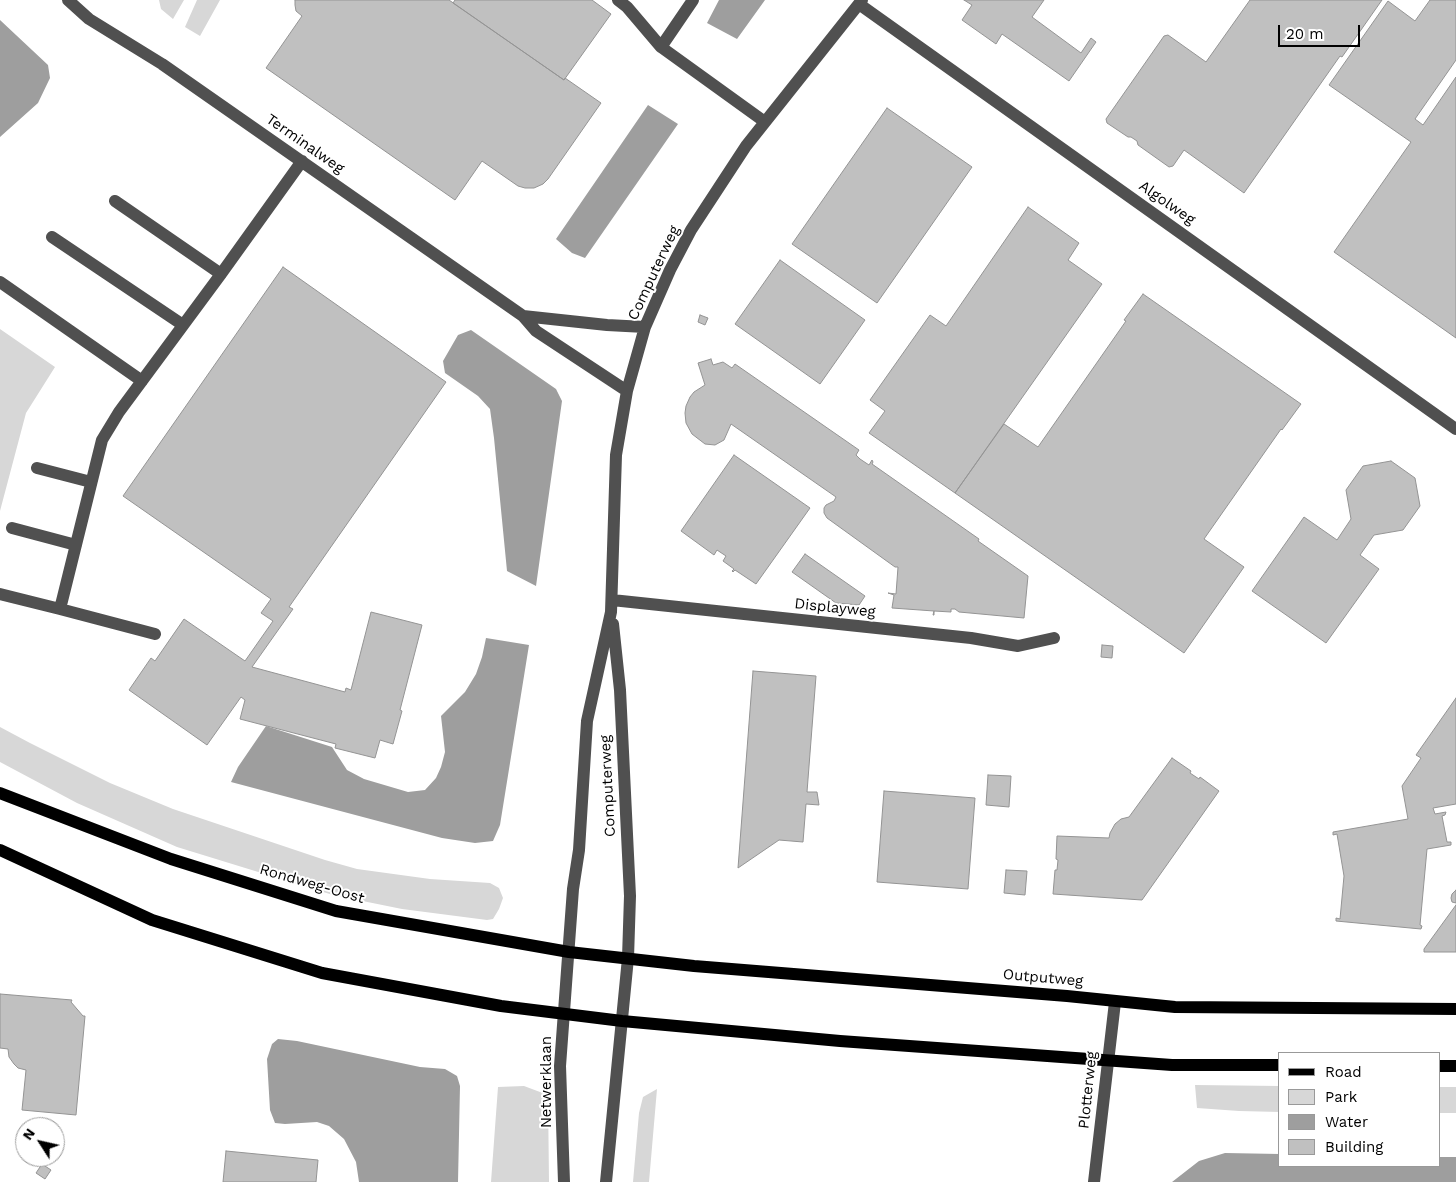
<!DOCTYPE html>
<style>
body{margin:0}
#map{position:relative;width:1456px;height:1182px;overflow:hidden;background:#fff;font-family:"Work Sans",sans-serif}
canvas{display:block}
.legend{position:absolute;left:1278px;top:1052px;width:162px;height:115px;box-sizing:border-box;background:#fff;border:1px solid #999;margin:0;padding:6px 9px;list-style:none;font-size:15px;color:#000}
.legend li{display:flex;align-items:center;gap:10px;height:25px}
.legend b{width:25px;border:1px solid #999}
.north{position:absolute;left:15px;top:1117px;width:50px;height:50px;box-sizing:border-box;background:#fff;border:1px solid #999;border-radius:50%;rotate:305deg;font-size:14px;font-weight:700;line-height:20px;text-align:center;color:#000}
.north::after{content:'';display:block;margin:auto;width:18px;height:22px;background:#000;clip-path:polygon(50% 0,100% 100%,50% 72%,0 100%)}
.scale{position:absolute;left:1278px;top:25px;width:82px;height:22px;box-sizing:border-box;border:2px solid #000;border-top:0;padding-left:6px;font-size:15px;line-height:18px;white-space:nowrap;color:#000;-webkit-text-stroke:4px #fff;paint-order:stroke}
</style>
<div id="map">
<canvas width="1456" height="1182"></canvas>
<ul class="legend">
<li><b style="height:6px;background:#000"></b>Road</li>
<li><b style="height:14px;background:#d7d7d7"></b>Park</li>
<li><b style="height:14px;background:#9e9e9e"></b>Water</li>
<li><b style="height:14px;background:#c0c0c0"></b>Building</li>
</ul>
<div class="north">N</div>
<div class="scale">20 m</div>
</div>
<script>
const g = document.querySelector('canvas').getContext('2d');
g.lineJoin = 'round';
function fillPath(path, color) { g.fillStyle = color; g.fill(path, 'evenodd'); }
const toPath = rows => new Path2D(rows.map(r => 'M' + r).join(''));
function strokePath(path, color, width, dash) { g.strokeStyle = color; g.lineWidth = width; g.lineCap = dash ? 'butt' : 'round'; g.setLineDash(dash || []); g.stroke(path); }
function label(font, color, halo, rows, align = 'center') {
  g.font = font + ' "Work Sans",sans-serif'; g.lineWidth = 4; g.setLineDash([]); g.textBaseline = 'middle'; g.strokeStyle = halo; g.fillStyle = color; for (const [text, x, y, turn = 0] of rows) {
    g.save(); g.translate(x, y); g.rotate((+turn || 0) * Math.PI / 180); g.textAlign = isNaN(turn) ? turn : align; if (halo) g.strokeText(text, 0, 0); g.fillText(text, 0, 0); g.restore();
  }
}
const green = toPath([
 [159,0,184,0,173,19,161,9],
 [197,0,220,0,200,36,185,27],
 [0,329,55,367,26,413,0,511],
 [0,727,30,743,110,783,173,809,325,860,357,869,430,879,490,883,499,888,503,898,499,909,493,919,487,920,402,909,333,895,177,847,77,803,0,762],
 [1195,1085,1280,1086,1280,1112,1239,1111,1197,1108],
 [524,1086,548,1095,549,1182,491,1182,498,1087],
 [1440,1087,1456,1087,1456,1113,1440,1113],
 [657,1089,649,1182,633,1182,639,1113,643,1097]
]);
const water = toPath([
 [719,0,765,0,737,39,707,23],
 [0,20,48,65,50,78,38,103,0,137],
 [648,105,678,124,585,258,572,253,556,239],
 [471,330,556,389,562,401,536,586,507,571,494,438,490,409,478,396,445,373,443,361,458,335],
 [486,638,529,645,500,825,493,841,475,843,442,838,231,782,238,767,266,726,332,747,347,770,364,779,408,792,425,790,436,778,441,767,445,752,441,716,465,692,476,674,482,657],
 [278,1039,297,1041,420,1067,445,1069,457,1076,460,1086,458,1182,359,1182,356,1162,344,1139,329,1126,317,1122,285,1124,275,1123,270,1110,267,1059,272,1044],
 [1225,1153,1280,1154,1280,1166,1440,1166,1440,1157,1456,1157,1456,1182,1172,1182,1199,1161]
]);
const building = toPath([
 [295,0,449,0,564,80,565,78,601,103,548,179,543,184,534,188,525,188,518,186,482,161,455,200,266,68,302,16,296,11,295,5,295,0],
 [455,0,592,0,611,14,564,80,453,3,455,0],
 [964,0,1044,0,1032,17,1081,53,1091,38,1096,42,1069,81,1002,34,996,44,962,20,972,5,964,0],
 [1250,0,1382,0,1342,57,1340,56,1244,193,1184,150,1173,166,1169,167,1138,145,1137,141,1131,137,1128,137,1107,123,1106,119,1164,36,1168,35,1206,62,1250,0],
 [1430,0,1456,0,1456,60,1415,119,1423,125,1456,77,1456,338,1334,252,1411,142,1329,85,1388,1,1415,21,1430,0],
 [887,108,972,167,877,303,792,244,887,108],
 [1028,207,1079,243,1068,260,1102,284,955,493,869,433,885,411,870,400,930,315,946,326,1028,207],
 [780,260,865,320,820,384,735,324,780,260],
 [283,267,446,382,289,607,293,609,252,667,345,692,346,688,351,690,371,612,422,625,400,710,402,711,393,744,380,740,375,758,335,748,336,744,240,719,245,700,241,697,207,745,129,690,151,658,155,661,184,619,245,661,273,621,261,613,271,599,123,496,283,267],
 [1143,294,1301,404,1282,430,1281,429,1204,539,1244,567,1184,653,955,493,1004,424,1038,447,1126,321,1124,320,1143,294],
 [700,315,708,318,705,325,698,322,700,315],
 [711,359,713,365,723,362,732,368,735,364,859,450,856,455,860,459,869,465,872,460,873,462,872,464,979,539,978,541,1028,576,1024,618,959,612,955,609,951,609,951,612,934,611,934,615,933,615,934,611,892,608,894,595,888,593,896,594,898,567,895,567,827,518,824,513,824,508,826,505,834,501,836,497,731,424,724,440,715,445,705,444,692,434,686,423,685,413,686,406,690,397,694,392,705,385,698,363,711,359],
 [734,455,810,508,756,584,735,570,733,572,732,571,734,569,723,561,726,556,717,550,714,555,681,531,734,455],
 [1391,461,1415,478,1420,506,1403,530,1374,535,1360,555,1379,569,1326,643,1252,591,1304,517,1337,540,1351,519,1346,490,1363,466,1391,461],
 [805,554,865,596,859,605,836,603,792,572,805,554],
 [1102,645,1113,646,1112,658,1101,657,1102,645],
 [753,671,816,676,807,792,817,792,819,805,806,804,803,842,779,840,738,868,753,671],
 [1456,698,1456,804,1433,808,1435,814,1446,812,1445,815,1442,816,1447,842,1451,842,1451,845,1427,849,1420,925,1422,926,1421,929,1336,921,1336,918,1340,919,1344,876,1337,834,1333,835,1333,832,1408,819,1402,786,1421,758,1416,755,1456,698],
 [1172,758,1191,771,1190,773,1199,779,1200,777,1219,791,1142,900,1053,894,1055,870,1057,870,1058,860,1056,859,1057,836,1109,838,1110,833,1115,824,1121,819,1129,817,1172,758],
 [988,775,1011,776,1009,807,986,805,988,775],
 [884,791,975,798,968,889,877,882,884,791],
 [1006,870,1027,871,1025,895,1004,893,1006,870],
 [1456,890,1456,903,1452,902,1451,898,1452,894,1456,890],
 [1456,905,1456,952,1424,952,1424,949,1456,905],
 [0,994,72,1000,71,1002,83,1016,85,1016,76,1115,22,1110,26,1070,18,1068,14,1064,9,1057,8,1049,0,1048,0,994],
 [226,1151,318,1160,316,1182,223,1182,226,1151],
 [42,1164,51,1170,45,1179,36,1173,42,1164]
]);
const minor = toPath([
 [68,0,89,19,162,64,523,316,536,331,627,391],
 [618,0,627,7,661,47],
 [693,0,661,47,765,122],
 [859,4,1456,429],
 [115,201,221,274],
 [52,237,183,325],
 [0,282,142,381],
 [523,316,607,325,645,327],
 [37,468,91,482],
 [12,528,76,545],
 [0,594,60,609,102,440,119,412,221,274,302,161],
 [612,600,971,638,1018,646,1054,638],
 [60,609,155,634],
 [564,1182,560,1066,573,889,579,850,587,721,611,612,616,455,627,391,645,327,670,270,691,230,746,146,862,0],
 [606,1182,628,958,630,896,620,690,613,624],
 [1094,1182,1115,1002]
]);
const major = toPath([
 [0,793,171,859,336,911,569,952,694,966,1067,996,1175,1007,1456,1009],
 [0,850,152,920,322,973,501,1006,622,1021,840,1041,1172,1065,1280,1065],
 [1440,1066,1456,1066]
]);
const streetNames = [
 ["Terminalweg",305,144,35],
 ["Algolweg",1167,203,35],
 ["Computerweg",654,273,-65],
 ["Displayweg",835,608,6],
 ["Computerweg",608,786,-93],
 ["Rondweg-Oost",312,884,16],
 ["Outputweg",1043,978,5],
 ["Netwerklaan",547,1082,-90],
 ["Plotterweg",1088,1090,-84]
];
fillPath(green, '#d7d7d7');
fillPath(water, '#9e9e9e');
fillPath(building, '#c0c0c0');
strokePath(building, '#949494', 1);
strokePath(minor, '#505050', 12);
strokePath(major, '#000', 12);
label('15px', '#000', '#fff', streetNames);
</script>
